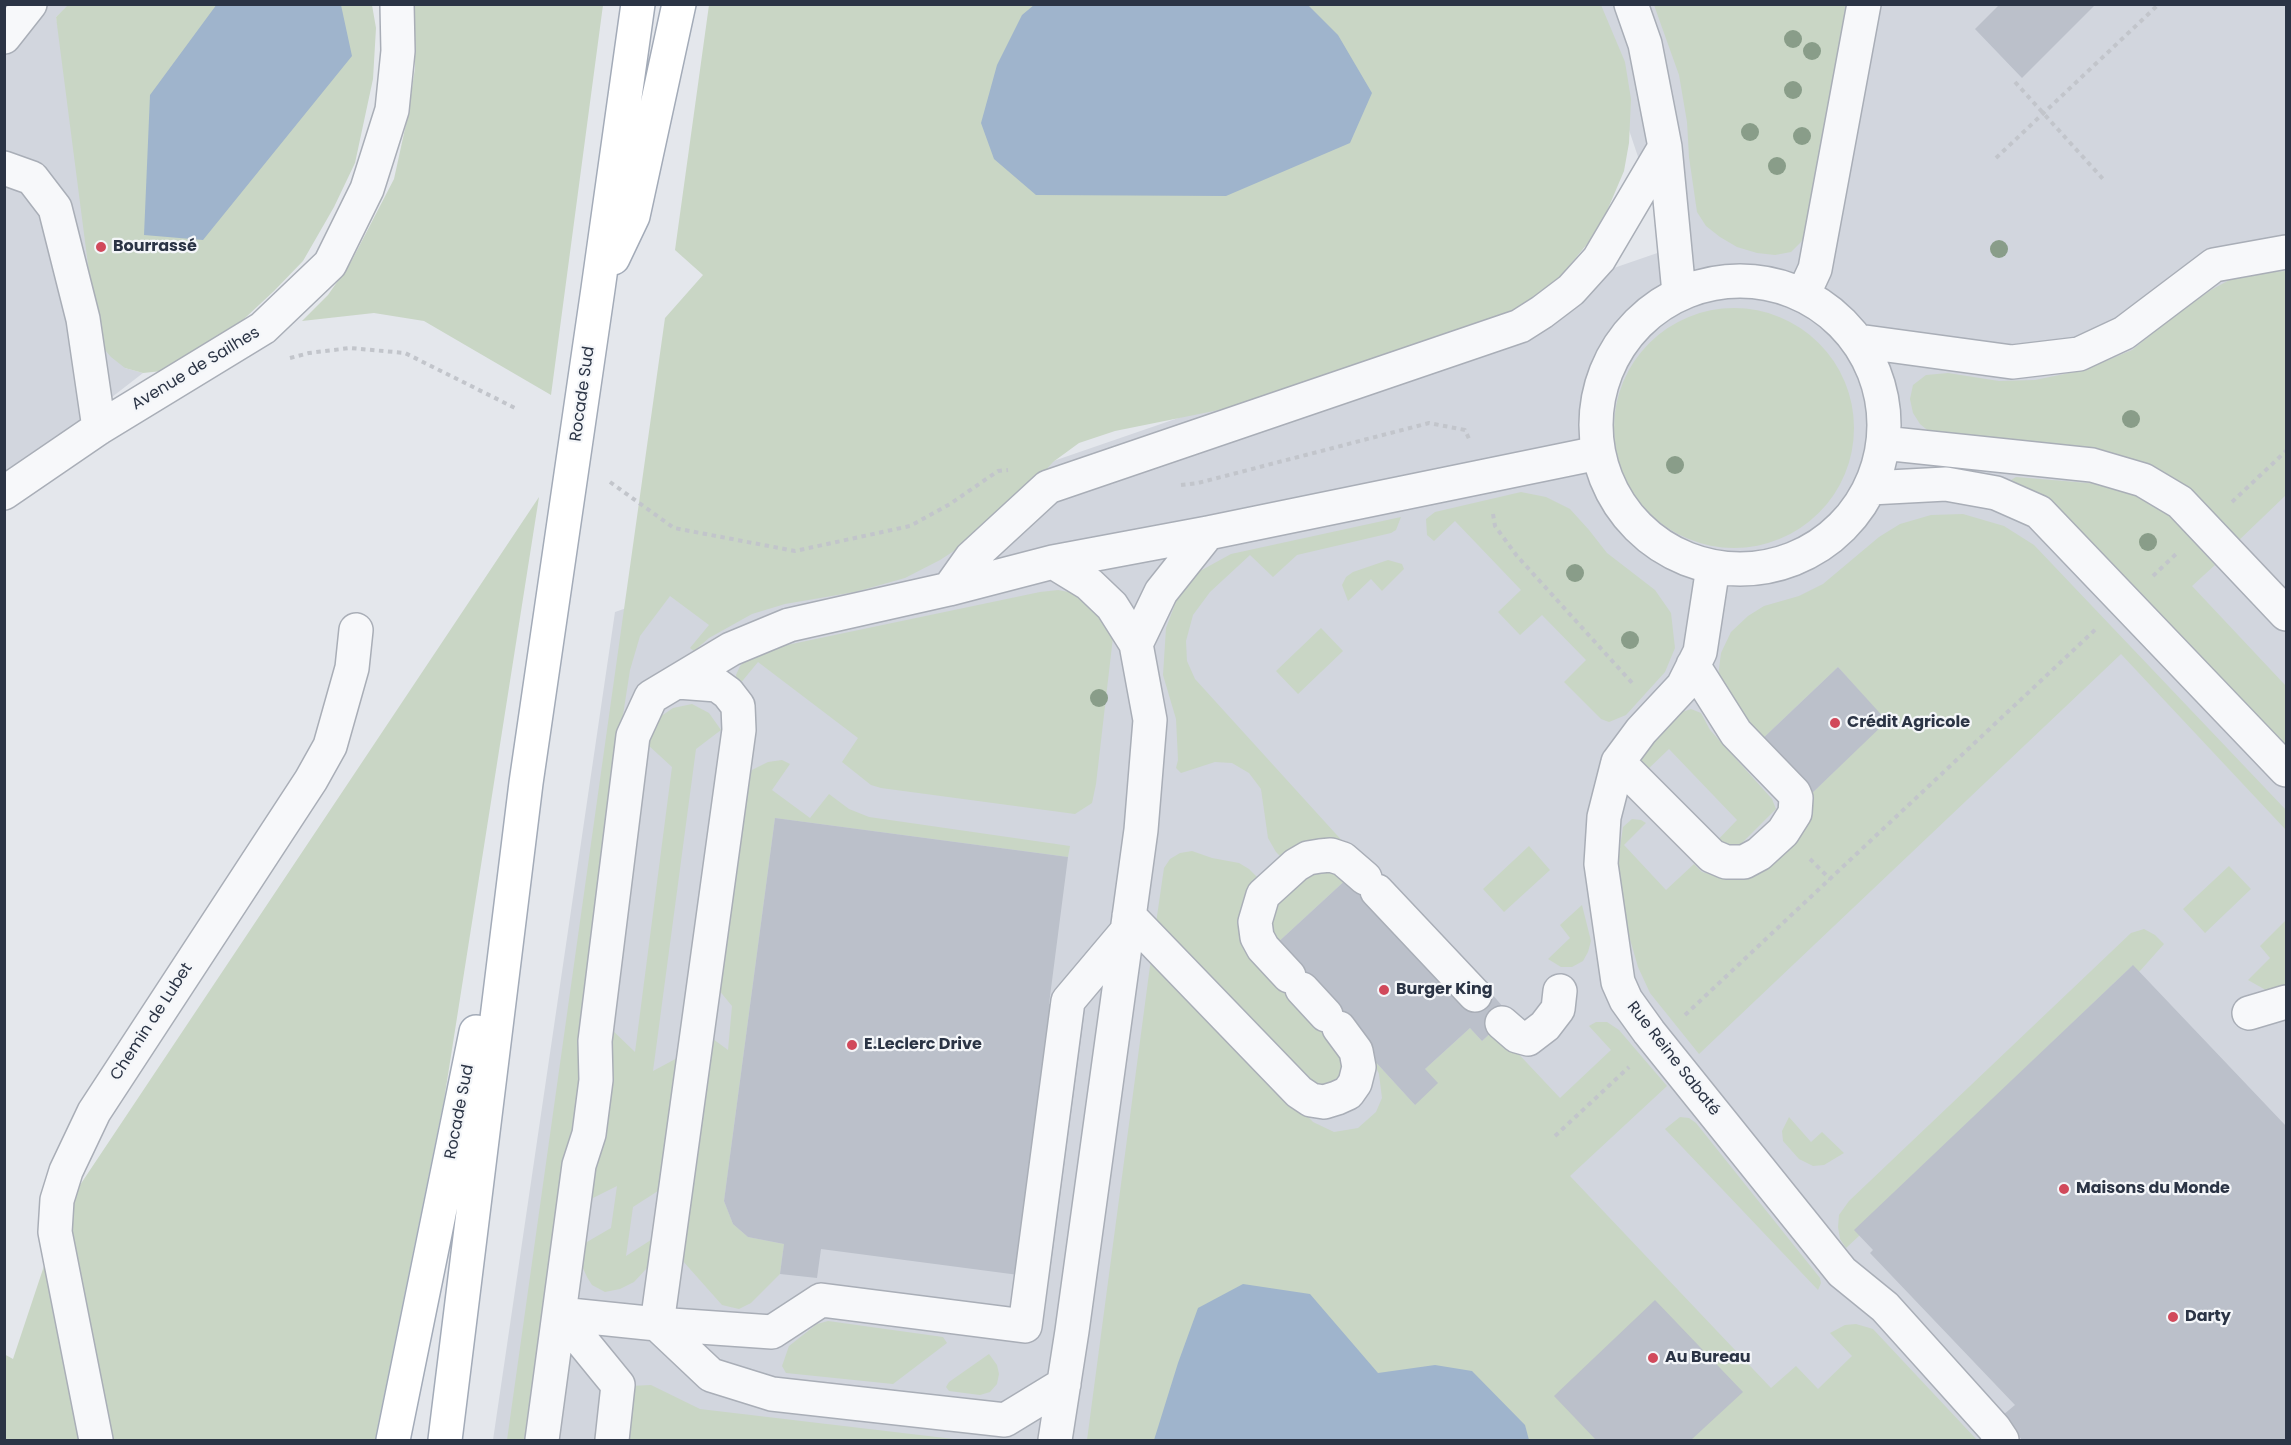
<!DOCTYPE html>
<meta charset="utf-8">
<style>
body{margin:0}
#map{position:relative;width:2291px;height:1445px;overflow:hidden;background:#e4e7ec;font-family:Poppins,sans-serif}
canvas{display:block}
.frame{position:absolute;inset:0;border:6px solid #2b3445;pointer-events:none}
</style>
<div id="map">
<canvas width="2291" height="1445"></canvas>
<div class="frame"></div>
</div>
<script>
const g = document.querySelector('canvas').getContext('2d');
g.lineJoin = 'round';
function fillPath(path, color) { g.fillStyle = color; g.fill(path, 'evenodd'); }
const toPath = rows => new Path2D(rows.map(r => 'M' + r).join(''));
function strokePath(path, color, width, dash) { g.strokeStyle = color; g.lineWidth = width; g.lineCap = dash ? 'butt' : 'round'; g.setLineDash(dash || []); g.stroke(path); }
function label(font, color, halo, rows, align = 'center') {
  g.font = font + ' Poppins,sans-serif'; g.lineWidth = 4.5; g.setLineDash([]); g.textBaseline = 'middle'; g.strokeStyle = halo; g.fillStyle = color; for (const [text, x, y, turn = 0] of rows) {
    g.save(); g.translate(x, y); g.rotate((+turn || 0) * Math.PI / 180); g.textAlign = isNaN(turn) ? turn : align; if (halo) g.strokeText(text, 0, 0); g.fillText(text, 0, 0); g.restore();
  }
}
const built = toPath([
 [5,5,69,5,56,17,125,368,143,373,5,480],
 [1587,5,2286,5,2286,1440,493,1440,615,612,1669,249]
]);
const green = toPath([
 [69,4,372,5,376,28,373,79,355,163,334,207,303,261,274,291,230,332,162,371,143,373,125,368,111,357,98,342,56,17],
 [414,5,603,5,551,395,424,321,374,313,302,321,328,295,351,262,394,179,408,115,415,68],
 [709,5,1601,5,1625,62,1631,99,1629,143,1624,171,1607,211,1588,243,1560,277,1529,302,1486,324,1306,389,1214,411,1115,431,1079,443,1053,462,1006,514,980,534,940,560,905,578,855,592,785,604,752,614,709,638,694,651,690,648,709,625,670,596,640,636,630,670,619,741,579,1117,562,1175,556,1212,524,1440,507,1440,665,318,703,275,675,250],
 [1654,5,1845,5,1843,43,1810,228,1801,242,1791,252,1775,255,1757,253,1737,247,1720,237,1706,226,1697,212,1689,157,1687,122,1679,75],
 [2286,271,2286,495,2236,543,2152,474,1931,433,1920,424,1913,413,1910,399,1913,385,1926,375,1948,373,1999,381,2035,380,2084,370,2132,350,2174,316,2211,290,2233,278,2256,273],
 '1614 428a120 120 0 1 1 240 0a120 120 0 1 1-240 0Z',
 [2016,477,2100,484,2126,491,2145,499,2170,516,2215,565,2192,586,2286,686,2286,746,2059,508,2045,498,2013,483,2011,480],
 [1521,492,1546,497,1570,509,1589,530,1607,553,1655,590,1671,613,1675,648,1665,672,1626,715,1609,722,1601,719,1564,682,1586,660,1542,615,1520,635,1498,612,1521,590,1455,521,1434,541,1427,535,1426,519,1435,512],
 [539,497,444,1100,375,1440,5,1440,4,1354,13,1359,62,1212],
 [1963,514,2004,526,2034,545,2286,810,2286,830,2121,654,1699,1054,1650,993,1638,967,1627,929,1618,861,1623,827,1632,819,1641,820,1646,823,1624,845,1666,890,1694,864,1702,872,1728,879,1749,872,1808,797,1886,721,1838,667,1757,744,1718,677,1721,653,1731,632,1748,616,1764,606,1799,596,1823,584,1879,537,1900,524,1931,515],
 [1401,517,1396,530,1391,533,1297,555,1273,577,1250,555,1210,592,1193,615,1186,641,1187,661,1195,679,1355,855,1286,862,1276,852,1268,838,1261,789,1249,773,1232,763,1215,762,1181,773,1176,768,1178,760,1176,719,1163,675,1166,628,1177,599,1200,571,1231,554],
 [1388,560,1402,564,1404,569,1382,591,1371,579,1348,601,1342,585,1346,577,1353,572],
 [1058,590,1074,593,1093,603,1113,637,1096,784,1092,803,1075,814,881,788,871,785,842,762,858,738,758,662,739,685,737,681,736,675,740,666,749,657,768,649,1040,592],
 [1321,628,1343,651,1298,694,1276,671],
 [692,704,709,713,721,730,696,749,653,1071,681,1056,661,1189,633,1207,626,1256,654,1238,647,1268,634,1282,620,1289,605,1292,592,1285,587,1277,580,1262,580,1246,611,1228,617,1186,587,1201,610,1028,635,1052,672,767,647,744,657,719,673,708],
 [1691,709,1701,713,1710,730,1772,799,1776,809,1734,851,1712,846,1737,820,1669,749,1647,770,1642,764,1642,755,1648,745,1682,712],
 [782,760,790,764,772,790,810,818,829,794,849,809,869,817,1070,846,1068,857,775,818,724,1201,733,1224,748,1237,784,1244,780,1274,751,1303,739,1309,722,1305,682,1260,705,1076,713,1039,728,1050,732,1006,718,989,745,789,752,770,768,762],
 [1529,846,1550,870,1504,912,1483,889],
 [1192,851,1212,858,1239,863,1249,869,1263,883,1250,900,1347,1054,1343,1078,1316,1089,1156,923,1164,868,1170,859,1180,853],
 [2229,866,2251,889,2205,933,2183,909],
 [1314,867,1350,876,1274,946,1267,938,1270,904],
 [1582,905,1591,941,1588,952,1583,961,1572,967,1561,967,1548,959,1570,938,1560,925],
 [2286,920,2286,992,2271,993,2248,980,2270,958,2260,946],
 [2144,929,2155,935,2164,944,2139,972,2132,966,1855,1230,1860,1235,1846,1248,1840,1239,1838,1227,1839,1215,1849,1201,2131,933],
 [1153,958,1159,959,1313,1122,1334,1132,1358,1128,1376,1112,1382,1098,1379,1074,1372,1058,1415,1105,1425,1069,1470,1028,1482,1041,1495,1029,1560,1098,1611,1050,1589,1026,1596,1022,1607,1022,1619,1030,1667,1086,1570,1176,1771,1388,1796,1366,1818,1389,1852,1356,1830,1333,1845,1325,1856,1324,1873,1329,1977,1440,1087,1440,1150,966],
 [1680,1117,1689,1118,1696,1123,1820,1278,1821,1283,1818,1290,1665,1129],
 [1789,1117,1811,1142,1822,1132,1844,1153,1824,1165,1813,1166,1799,1159,1783,1141,1782,1131],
 [828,1321,943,1337,947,1343,893,1384,786,1373,782,1366,789,1346,817,1324],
 [989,1354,997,1365,999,1374,997,1384,990,1392,980,1395,949,1391,946,1387,949,1382],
 [651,1385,700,1409,962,1440,594,1440,601,1402,629,1386]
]);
const water = toPath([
 [217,4,341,5,352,56,203,240,144,235,150,95],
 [1034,5,1308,5,1338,35,1372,93,1350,143,1226,196,1036,195,994,159,981,123,997,65,1022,15],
 [1243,1284,1310,1294,1378,1373,1435,1365,1472,1371,1525,1425,1529,1440,1154,1440,1178,1363,1198,1308]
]);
const building = toPath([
 [2000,4,2096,4,2022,78,1975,29],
 [1838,667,1887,721,1808,797,1757,744],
 [775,818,1068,857,1049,1004,1085,1008,1049,1279,821,1249,817,1278,780,1274,784,1244,748,1237,733,1224,724,1201],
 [1350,876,1485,986,1510,1015,1482,1041,1470,1028,1425,1069,1438,1083,1415,1105,1372,1058,1375,1055,1274,946],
 [2133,965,2286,1126,2286,1440,2022,1440,2003,1415,2015,1405,1870,1253,1873,1250,1854,1230],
 [1655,1300,1743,1392,1691,1440,1596,1440,1554,1396]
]);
const path = toPath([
 [2015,82,2103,179],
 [1996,158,2159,4],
 [290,358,309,353,350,348,405,353,515,408],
 [610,482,674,528,795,551,910,526,950,504,998,471,1008,470],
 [1181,485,1198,483,1429,423,1465,430,1470,441],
 [2232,502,2286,451],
 [1493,514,1495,526,1517,556,1634,685],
 [2153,576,2176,554],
 [1810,859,1830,879],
 [1685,1015,2097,628],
 [1555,1136,1629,1067]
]);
const minor = toPath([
 [1631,4,1645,44,1665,147,1679,293],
 [4,37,30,4],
 [4,168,32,178,55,208,83,319,99,428],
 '1596 425a144 144 0 1 1 288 0a144 144 0 1 1-288 0Z',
 [1803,295,1815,269,1864,4],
 [1858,341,2012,362,2079,354,2124,333,2214,265,2286,252],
 [1883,443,2092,465,2143,480,2180,502,2286,614],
 [1870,488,1946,484,1996,493,2039,512,2286,770],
 [4,493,99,428,263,328,330,264,367,189,392,110,398,51,397,4],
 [1053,562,1089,584,1112,606,1136,644,1150,720,1141,830,1072,1331,1055,1440],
 [1713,567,1700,652,1683,686,1641,731,1618,762,1604,817,1601,864,1618,982,1626,1000,1649,1032,1842,1272,1885,1307,1994,1428,2002,1440],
 [949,589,971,558,1048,487,1520,326,1542,312,1571,290,1599,259,1665,147],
 [1136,644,1161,592,1208,533],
 [1618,762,1712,856,1726,862,1744,862,1759,854,1783,832,1795,813,1796,798,1794,793,1736,733,1693,665],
 [1377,891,1475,995],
 [1129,916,1299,1092,1311,1100,1324,1102,1337,1098,1348,1093,1355,1083,1359,1067,1356,1051,1339,1028],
 [1289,976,1263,948,1257,937,1255,922,1263,895,1296,865,1308,858,1320,856,1331,855,1343,859,1365,878],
 [1302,989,1326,1015],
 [2249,1013,2286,1002],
 [1502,1023,1517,1036,1528,1039,1545,1026,1558,1009,1560,991],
 [560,1314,657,1324,772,1332,821,1300,1025,1326,1068,1001,1127,931],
 [560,1314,618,1385,612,1440],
 [657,1324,739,730,738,706,728,693,717,685,678,682],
 [657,1324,711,1375,772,1394,1005,1420,1064,1384],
 [96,1440,55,1232,57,1200,66,1171,94,1112,311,780,330,746,352,668,356,630],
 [542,1440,579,1165,589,1134,596,1080,595,1041,633,736,651,697,731,649,789,625,949,589,1053,562,1208,533,1598,453]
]);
const major = toPath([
 [613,258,633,216,679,4],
 [393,1440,476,1032],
 [445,1440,526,783,598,289,638,4]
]);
const trees = [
 [1793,39],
 [1812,51],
 [1793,90],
 [1750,132],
 [1802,136],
 [1777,166],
 [1999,249],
 [2131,419],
 [1675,465],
 [2148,542],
 [1575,573],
 [1630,640],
 [1099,698]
];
const markers = [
 [101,247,6,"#d1495b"],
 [1835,723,6,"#d1495b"],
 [1384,990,6,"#d1495b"],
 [852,1045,6,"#d1495b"],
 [2064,1189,6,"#d1495b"],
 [2173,1317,6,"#d1495b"],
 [1653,1358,6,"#d1495b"]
];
const poiNames = [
 ["Bourrassé",113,247],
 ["Crédit Agricole",1847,723],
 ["Burger King",1396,990],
 ["E.Leclerc Drive",864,1045],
 ["Maisons du Monde",2076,1189],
 ["Darty",2185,1317],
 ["Au Bureau",1665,1358]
];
const streetNames = [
 ["Avenue de Sailhes",196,369,-31],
 ["Rocade Sud",583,394,-82],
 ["Chemin de Lubet",152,1022,-57],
 ["Rue Reine Sabaté",1673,1059,52],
 ["Rocade Sud",460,1112,-79]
];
fillPath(built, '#d2d6de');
fillPath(green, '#c9d6c5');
fillPath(water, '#9fb4cc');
fillPath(building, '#bbc0ca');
strokePath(minor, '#a9aeb7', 36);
strokePath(major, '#a3abb8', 36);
strokePath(path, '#c2c5cb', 4, [4.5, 4.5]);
strokePath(minor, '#f7f8fa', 33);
strokePath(major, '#fff', 33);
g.fillStyle = '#899d89';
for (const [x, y] of trees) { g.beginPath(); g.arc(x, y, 9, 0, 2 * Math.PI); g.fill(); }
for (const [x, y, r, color] of markers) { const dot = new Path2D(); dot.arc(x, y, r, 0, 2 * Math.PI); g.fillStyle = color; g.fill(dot); strokePath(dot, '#f4f6f9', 2); }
label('bold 16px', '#2b3445', '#f4f6f9', poiNames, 'left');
label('16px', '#2b3445', '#f4f6f9', streetNames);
</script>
